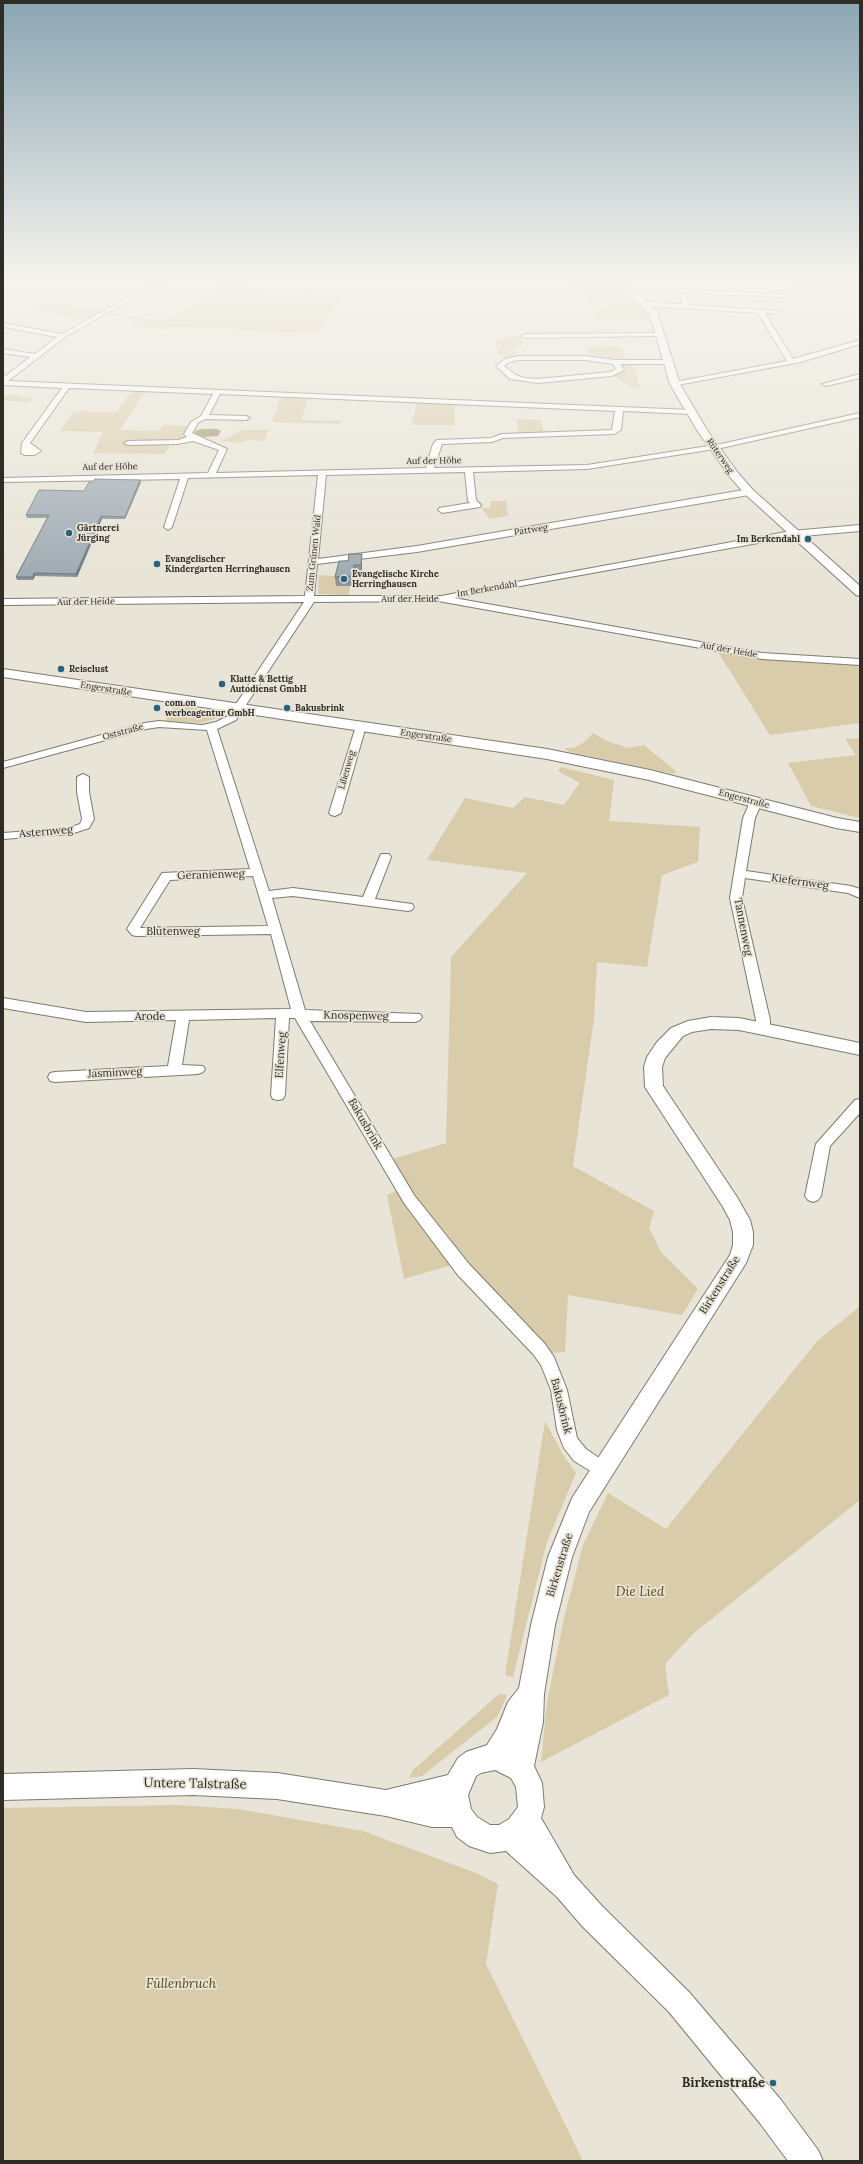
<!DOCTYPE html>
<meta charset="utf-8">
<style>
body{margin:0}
#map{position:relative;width:863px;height:2164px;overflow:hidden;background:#e8e4d7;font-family:Lora,serif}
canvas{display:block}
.frame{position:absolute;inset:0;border:4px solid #2e2c27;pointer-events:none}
</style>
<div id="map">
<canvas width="863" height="2164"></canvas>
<div class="frame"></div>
</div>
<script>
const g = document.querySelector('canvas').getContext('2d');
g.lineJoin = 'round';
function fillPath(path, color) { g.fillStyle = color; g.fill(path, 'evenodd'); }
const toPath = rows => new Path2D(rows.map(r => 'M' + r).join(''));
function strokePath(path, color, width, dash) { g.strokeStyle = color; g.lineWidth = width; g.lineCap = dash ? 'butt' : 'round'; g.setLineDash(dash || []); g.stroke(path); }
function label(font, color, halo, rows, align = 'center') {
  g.font = font + ' Lora,serif'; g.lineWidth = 3.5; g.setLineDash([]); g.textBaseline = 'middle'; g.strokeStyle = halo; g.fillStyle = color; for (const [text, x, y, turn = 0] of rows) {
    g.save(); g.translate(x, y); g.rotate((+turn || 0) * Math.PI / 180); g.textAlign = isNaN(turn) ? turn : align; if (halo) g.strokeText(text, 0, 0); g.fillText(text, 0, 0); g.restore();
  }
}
const green = toPath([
 [559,275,860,275,860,278,854,277,852,281,860,281,860,286,849,283,851,287,800,286,783,279,667,276,617,278,614,276,605,276,608,281,643,306,650,316,651,321,599,321,595,319,596,307,613,305,608,303,591,304,577,289,586,286,576,287],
 [234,279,251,283,248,288,277,291,310,289,346,295,318,332,287,333,173,326,161,330,131,325,139,320,104,315,108,313,164,321],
 [45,301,101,312,86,320,26,309],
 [521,336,523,347,514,348,515,357,504,358,503,355,498,355,495,339],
 [621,346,626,360,590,356,587,347],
 [630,362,633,364,640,387,633,388,612,375,622,371,619,364],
 [133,389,146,390,120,430,159,431,164,425,191,426,182,439,172,443,164,454,93,453,103,432,60,431,74,411,117,412],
 [3,395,19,395,18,397,33,398,29,402,3,401],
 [281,396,309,396,301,420,341,421,340,424,272,422],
 [418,401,454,402,455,425,411,425],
 [517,419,541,420,544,434,518,434],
 [242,430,268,430,264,441,247,440,239,443,221,441],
 [490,501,506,501,508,516,490,519,481,508,491,508],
 [319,575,336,576,336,586,350,586,349,595,318,594],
 [718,652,769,660,858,665,860,672,860,723,770,735],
 [176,704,218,713,221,714,221,717,201,723,165,721],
 [593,733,607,741,628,748,644,745,677,772,673,774,569,752,564,748,573,748,583,743],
 [860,738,860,818,811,806,788,763,856,755,845,739],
 [561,767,614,780,609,821,700,827,698,862,662,875,647,967,597,962,594,1019,573,1166,654,1211,649,1228,661,1252,698,1289,682,1315,568,1295,565,1352,551,1353,465,1261,404,1279,387,1195,406,1186,392,1159,446,1143,451,957,527,873,427,860,465,798,513,808,525,797,564,805,580,783,558,771],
 [860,1305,860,1500,694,1633,665,1664,669,1695,541,1762,547,1702,564,1618,583,1545,608,1493,666,1529,818,1340,857,1309],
 [545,1421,562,1453,576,1473,547,1542,513,1677,505,1675],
 [499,1694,507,1695,498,1716,422,1776,409,1778,413,1770],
 [178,1805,238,1809,363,1831,476,1873,498,1884,486,1964,583,2161,3,2161,3,1808]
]);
const water = toPath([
 [201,429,217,429,221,431,218,436,204,437,195,434,195,431]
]);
const stream = toPath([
 [773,275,782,278,860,281]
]);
const minor = toPath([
 [168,275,175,275,65,337,8,381,691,410,695,412,691,414,623,411,621,430,614,434,503,438,492,442,442,444,434,468,587,465,721,444,860,413,860,417,721,448,587,469,473,472,476,500,481,505,480,507,442,513,438,510,439,508,470,503,468,501,465,472,326,475,318,559,417,546,749,489,753,492,749,495,417,552,317,564,314,596,441,596,791,531,860,525,860,531,791,537,454,598,762,653,860,659,860,665,762,659,438,601,314,602,236,720,217,729,269,891,293,888,363,897,381,854,389,854,391,857,375,899,412,904,414,907,412,910,408,911,293,896,272,898,305,1010,420,1014,422,1017,420,1020,415,1022,310,1021,414,1195,469,1264,545,1344,554,1357,567,1390,577,1438,586,1449,608,1464,611,1470,608,1476,602,1478,574,1461,564,1448,557,1430,551,1390,541,1365,533,1354,457,1274,404,1203,295,1018,289,1018,285,1095,283,1099,278,1100,273,1099,271,1095,276,1018,189,1020,182,1065,203,1066,205,1069,203,1072,198,1074,55,1082,50,1081,48,1077,50,1073,55,1072,168,1066,176,1020,86,1022,3,1008,3,998,86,1012,291,1009,271,934,136,936,132,935,127,929,162,873,250,869,207,730,159,727,146,729,3,768,3,762,145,723,159,721,202,725,216,722,228,716,304,602,3,605,3,599,305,596,318,475,188,478,172,527,168,530,164,527,180,479,3,482,3,478,208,473,219,450,193,441,178,444,128,445,124,443,128,441,178,440,187,437,184,434,191,422,201,416,213,394,69,388,30,443,41,451,34,455,25,455,21,453,22,443,62,388,3,385,3,378,30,357,3,353,3,349,35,354,57,337,3,327,3,323,62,334,168,275],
 [220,394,615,411,612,430,502,434,491,438,437,440,433,444,426,468,216,473,227,449,192,433,198,423,205,419,246,420,250,418,246,416,209,415,220,394],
 [253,876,268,926,140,928,170,880,253,876],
 [681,289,784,294,785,295,782,297,685,293,689,305,779,311,780,312,777,314,765,313,793,359,860,340,860,344,801,362,672,386,671,384,675,382,787,361,758,313,645,306,642,304,645,302,683,304,678,291,681,289],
 [662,333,662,335,660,336,524,338,521,336,524,334,662,333],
 [519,356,585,356,615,360,668,360,672,362,668,364,620,364,624,370,612,376,538,383,510,379,496,366,505,359,519,356],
 [519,360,585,360,613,364,616,369,610,372,538,379,524,378,516,375,504,366,509,362,519,360],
 [860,374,860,378,826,386,822,384,860,374],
 [361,723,366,726,341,813,335,816,331,815,329,813,356,726,361,723],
 [83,774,89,777,89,792,94,819,89,828,71,834,3,839,3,833,69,828,80,824,82,819,77,792,77,777,83,774],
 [756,799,762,802,755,818,746,871,851,886,860,889,860,898,848,893,745,878,742,898,770,1020,770,1029,768,1032,763,1034,758,1032,756,1029,756,1020,730,898,743,818,750,802,756,799],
 [860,1099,860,1113,830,1146,821,1196,818,1200,813,1202,808,1200,805,1196,816,1144,855,1100,860,1099]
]);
const tertiary = toPath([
 [602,275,611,275,648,302,657,312,680,384,707,430,738,473,753,490,860,586,860,596,856,595,745,494,730,477,697,430,670,384,650,315,642,306,602,275],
 [711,1017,739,1018,860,1043,860,1055,739,1030,711,1029,692,1032,683,1036,665,1058,662,1067,663,1086,737,1197,750,1220,753,1232,753,1245,746,1263,589,1512,572,1557,555,1625,544,1694,543,1722,534,1766,542,1783,544,1807,541,1818,574,1875,602,1906,689,1992,781,2100,818,2150,823,2161,788,2161,759,2122,669,2012,582,1926,557,1897,506,1851,490,1853,469,1846,457,1837,452,1827,432,1827,386,1816,277,1799,193,1795,3,1800,3,1774,193,1769,277,1773,386,1790,448,1775,458,1758,466,1752,487,1745,497,1729,508,1702,519,1688,531,1625,548,1557,572,1498,730,1255,733,1245,733,1232,730,1220,723,1207,645,1087,644,1067,647,1057,657,1042,671,1028,688,1021,711,1017],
 [495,1770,511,1778,516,1787,518,1807,509,1819,499,1825,490,1825,477,1817,471,1809,468,1795,476,1776,481,1773,495,1770]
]);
const secondary = toPath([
 [3,669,547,749,650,770,837,818,860,822,860,832,836,828,649,780,547,759,3,677,3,669]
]);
const wall = toPath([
 [141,482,125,519,102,519,77,577,35,576,33,580,17,580,16,577,47,518,27,518,26,515,84,491],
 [362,554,362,574,354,574,354,586,336,586,335,577,348,561]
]);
const shadedWall = toPath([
 [140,480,141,482,125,519,125,517],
 [101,516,102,519,77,577,76,574],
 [362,554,362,574,361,565],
 [34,573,35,576,33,580,33,577]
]);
const building = toPath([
 [95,479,140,480,125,517,101,516,76,574,34,573,33,577,16,577,49,515,26,515,39,490,84,491,89,482,93,482,95,479],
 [349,554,362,554,361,565,354,565,353,576,335,577,339,561,348,561,349,554]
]);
const markers = [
 [69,533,4,"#2a617c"],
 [808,539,4,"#2a617c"],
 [157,564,4,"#2a617c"],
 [344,579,4,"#2a617c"],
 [61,669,4,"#2a617c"],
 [222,684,4,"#2a617c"],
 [157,708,4,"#2a617c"],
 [287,708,4,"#2a617c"],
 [773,2083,4,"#2a617c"]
];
const farStreetnames = [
 ["Rüterweg",720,456,55],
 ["Auf der Höhe",434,461,-1],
 ["Auf der Höhe",110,467,-1],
 ["Pattweg",531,530,-9],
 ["Zum Grünen Wald",314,553,-84],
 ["Im Berkendahl",487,589,-10],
 ["Auf der Heide",410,599],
 ["Auf der Heide",86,602,-1],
 ["Auf der Heide",729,650,10],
 ["Engerstraße",106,689,9],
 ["Oststraße",123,732,-15],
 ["Engerstraße",426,736,8],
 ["Lilienweg",347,770,-74],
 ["Engerstraße",744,799,15]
];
const farPoinames = [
 ["Gärtnerei",77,528],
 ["Jürging",77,538],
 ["Im Berkendahl",800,539,"right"],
 ["Evangelischer",165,559],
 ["Kindergarten Herringhausen",165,569],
 ["Evangelische Kirche",352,574],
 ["Herringhausen",352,584],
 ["Reiselust",69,669],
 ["Klatte & Bettig",230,679],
 ["Autodienst GmbH",230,689],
 ["com.on",165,703],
 ["werbeagentur GmbH",165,713],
 ["Bakusbrink",295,708]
];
const streetNames = [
 ["Asternweg",46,832,-5],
 ["Geranienweg",211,875,-2],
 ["Kiefernweg",800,882,8],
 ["Tannenweg",743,927,79],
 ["Blütenweg",173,932],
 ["Knospenweg",356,1016,1],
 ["Arode",150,1017],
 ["Elfenweg",281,1055,-86],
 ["Jasminweg",115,1073,-3],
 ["Bakusbrink",365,1124,60],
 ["Birkenstraße",720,1285,-58],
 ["Bakusbrink",561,1406,76],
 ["Birkenstraße",560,1565,-73]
];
const nearParknames = [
 ["Die Lied",640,1592],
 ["Füllenbruch",181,1984]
];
const nearStreetnames = [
 ["Untere Talstraße",195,1784,1]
];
const nearPoinames = [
 ["Birkenstraße",765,2083]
];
fillPath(green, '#d9ccaa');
fillPath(water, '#a08f64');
strokePath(stream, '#a08f64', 2);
strokePath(minor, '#7f7a6f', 2);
strokePath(tertiary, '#7f7a6f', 2);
strokePath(secondary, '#7f7a6f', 2);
fillPath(minor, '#fff');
fillPath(tertiary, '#fff');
fillPath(secondary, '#fff');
fillPath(wall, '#89939a');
fillPath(shadedWall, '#6f787d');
fillPath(building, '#9fabb3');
strokePath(building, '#6f787d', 1);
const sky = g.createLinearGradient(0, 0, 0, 578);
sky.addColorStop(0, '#8ba5b3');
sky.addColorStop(0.48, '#f5f3ed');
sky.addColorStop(1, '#f5f3ed00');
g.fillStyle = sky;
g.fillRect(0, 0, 863, 578);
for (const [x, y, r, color] of markers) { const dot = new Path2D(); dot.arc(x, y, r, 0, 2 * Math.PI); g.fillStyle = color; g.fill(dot); strokePath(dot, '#e8e4d7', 1.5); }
label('9px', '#2e2c27', '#e8e4d7', farStreetnames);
label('bold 9px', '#2e2c27', '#e8e4d7', farPoinames, 'left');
label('11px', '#2e2c27', '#e8e4d7', streetNames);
label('italic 13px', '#5a4812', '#e8e4d7', nearParknames);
label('13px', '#2e2c27', '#e8e4d7', nearStreetnames);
label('bold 13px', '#2e2c27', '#e8e4d7', nearPoinames, 'right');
</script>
